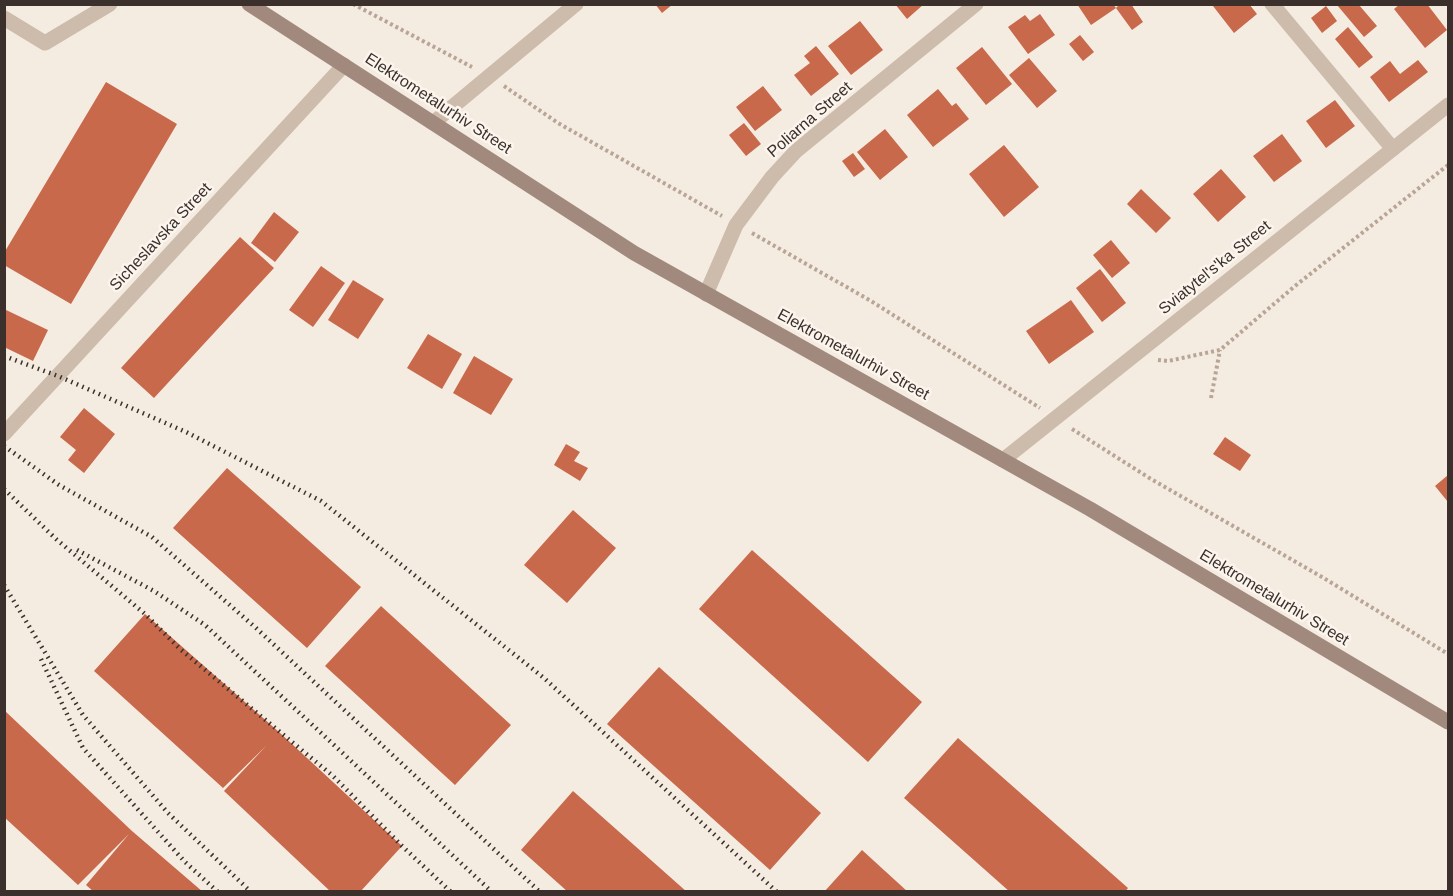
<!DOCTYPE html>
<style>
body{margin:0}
#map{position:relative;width:1453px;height:896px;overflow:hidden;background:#f4ebe1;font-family:Helvetica,sans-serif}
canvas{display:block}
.frame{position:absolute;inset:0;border:6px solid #3b302b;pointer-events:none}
</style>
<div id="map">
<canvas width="1453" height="896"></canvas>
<div class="frame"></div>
</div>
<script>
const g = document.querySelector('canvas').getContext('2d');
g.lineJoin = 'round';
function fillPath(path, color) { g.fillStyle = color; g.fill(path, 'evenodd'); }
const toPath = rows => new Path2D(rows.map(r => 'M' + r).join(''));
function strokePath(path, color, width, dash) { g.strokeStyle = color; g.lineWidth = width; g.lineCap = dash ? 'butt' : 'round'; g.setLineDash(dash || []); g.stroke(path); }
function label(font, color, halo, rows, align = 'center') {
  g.font = font + ' Helvetica,sans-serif'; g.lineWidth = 5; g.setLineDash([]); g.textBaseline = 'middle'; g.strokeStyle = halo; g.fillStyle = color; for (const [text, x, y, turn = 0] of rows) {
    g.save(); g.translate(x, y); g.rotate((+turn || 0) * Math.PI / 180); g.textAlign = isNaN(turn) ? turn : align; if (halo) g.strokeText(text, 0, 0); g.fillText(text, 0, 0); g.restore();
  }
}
const building = toPath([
 [655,4,673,4,662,13],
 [895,4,924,4,907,19],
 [1077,4,1113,4,1116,8,1091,25],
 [1120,4,1131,4,1143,22,1132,30,1116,8],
 [1215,4,1249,4,1257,14,1234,33,1213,6],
 [1400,4,1427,4,1447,30,1425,48,1394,9],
 [1337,5,1359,5,1377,26,1364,37],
 [1326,6,1337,21,1322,33,1311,18],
 [1040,14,1055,35,1028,54,1008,27,1025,15,1030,21],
 [860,21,883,50,851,75,828,46],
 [1348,27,1373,57,1359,68,1335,39],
 [1080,35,1094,52,1083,61,1069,44],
 [816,46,839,74,811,96,794,75,810,63,804,56],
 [982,47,1012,84,986,105,956,68],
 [1029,58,1057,91,1037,108,1009,75],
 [1418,60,1428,72,1389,102,1370,77,1390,61,1400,74],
 [106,82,177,124,71,304,4,265,4,253],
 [763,86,782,110,755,131,736,107],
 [938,89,952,106,956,103,969,119,933,147,907,115],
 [1335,100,1355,126,1326,148,1306,121],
 [744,123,761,144,746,156,729,135],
 [885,129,908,157,880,180,857,152],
 [1282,134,1302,161,1274,182,1253,156],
 [1004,145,1039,187,1004,217,969,174],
 [853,153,865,169,854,177,842,161],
 [1221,169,1246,197,1218,222,1193,194],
 [1141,189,1171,218,1156,233,1127,204],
 [274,212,299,232,275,262,251,243],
 [240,237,274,268,154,398,121,368],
 [1111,240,1130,263,1112,278,1093,255],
 [321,266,345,283,313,327,289,310],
 [1100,269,1126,303,1102,322,1076,288],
 [353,280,384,299,358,339,328,320],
 [1071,300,1094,332,1049,364,1026,331],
 [4,309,48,330,33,361,4,347],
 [428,334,462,354,442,389,407,368],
 [474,356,513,379,491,415,453,393],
 [84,408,115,434,84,473,68,460,76,450,60,437],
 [1225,437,1251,455,1240,471,1213,454],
 [566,444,580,452,574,461,588,468,580,481,554,465],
 [227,468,361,587,307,648,173,528],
 [1448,475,1448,502,1435,486],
 [573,510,616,548,567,603,524,565],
 [752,550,922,702,868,762,699,609],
 [381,606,511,725,455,785,325,666],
 [145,614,279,732,402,846,360,892,331,892,224,791,266,746,223,788,94,671],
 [659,667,821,813,770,870,607,724],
 [4,710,132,831,203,892,94,892,86,885,129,834,78,885,4,817],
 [958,738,1128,888,1125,892,1010,892,904,798],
 [573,791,687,892,568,892,521,850],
 [862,850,908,892,824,892]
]);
const path = toPath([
 [353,4,472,67],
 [504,86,558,123,722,216],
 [752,233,871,301,1040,408],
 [1158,360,1168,361,1220,350,1295,286,1448,165],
 [1211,398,1220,350],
 [1072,429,1151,479,1322,577,1448,654]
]);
const minor = toPath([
 [1272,4,1393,149],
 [4,18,45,43,110,4],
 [433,123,576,4],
 [706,294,736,225,772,177,796,151,976,4],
 [4,434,344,65],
 [1003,460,1448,105]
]);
const secondary = toPath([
 [249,4,634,253,1090,509,1448,722]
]);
const rail = toPath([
 [4,356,58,376,186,432,321,501,544,678,777,892],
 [4,446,59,485,152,537,256,628,540,892],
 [4,489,56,539,145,614,180,649,333,776,402,846,451,892],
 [77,550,154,591,205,625,492,892],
 [4,585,83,715,168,813,251,892],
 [41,659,83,748,185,862,218,892]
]);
const streetNames = [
 ["Elektrometalurhiv Street",438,104,33],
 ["Poliarna Street",810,120,-41],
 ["Sicheslavska Street",161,237,-47],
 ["Sviatytel's'ka Street",1215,268,-39],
 ["Elektrometalurhiv Street",853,355,29],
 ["Elektrometalurhiv Street",1274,598,31]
];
fillPath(building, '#c8694b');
strokePath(path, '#b9a596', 4, [3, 3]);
strokePath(minor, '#cdbbac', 15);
strokePath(secondary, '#a18a7d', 15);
strokePath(rail, '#3b302b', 4.5, [1.5, 4.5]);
label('16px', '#3b302b', '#fbf5ee', streetNames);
</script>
